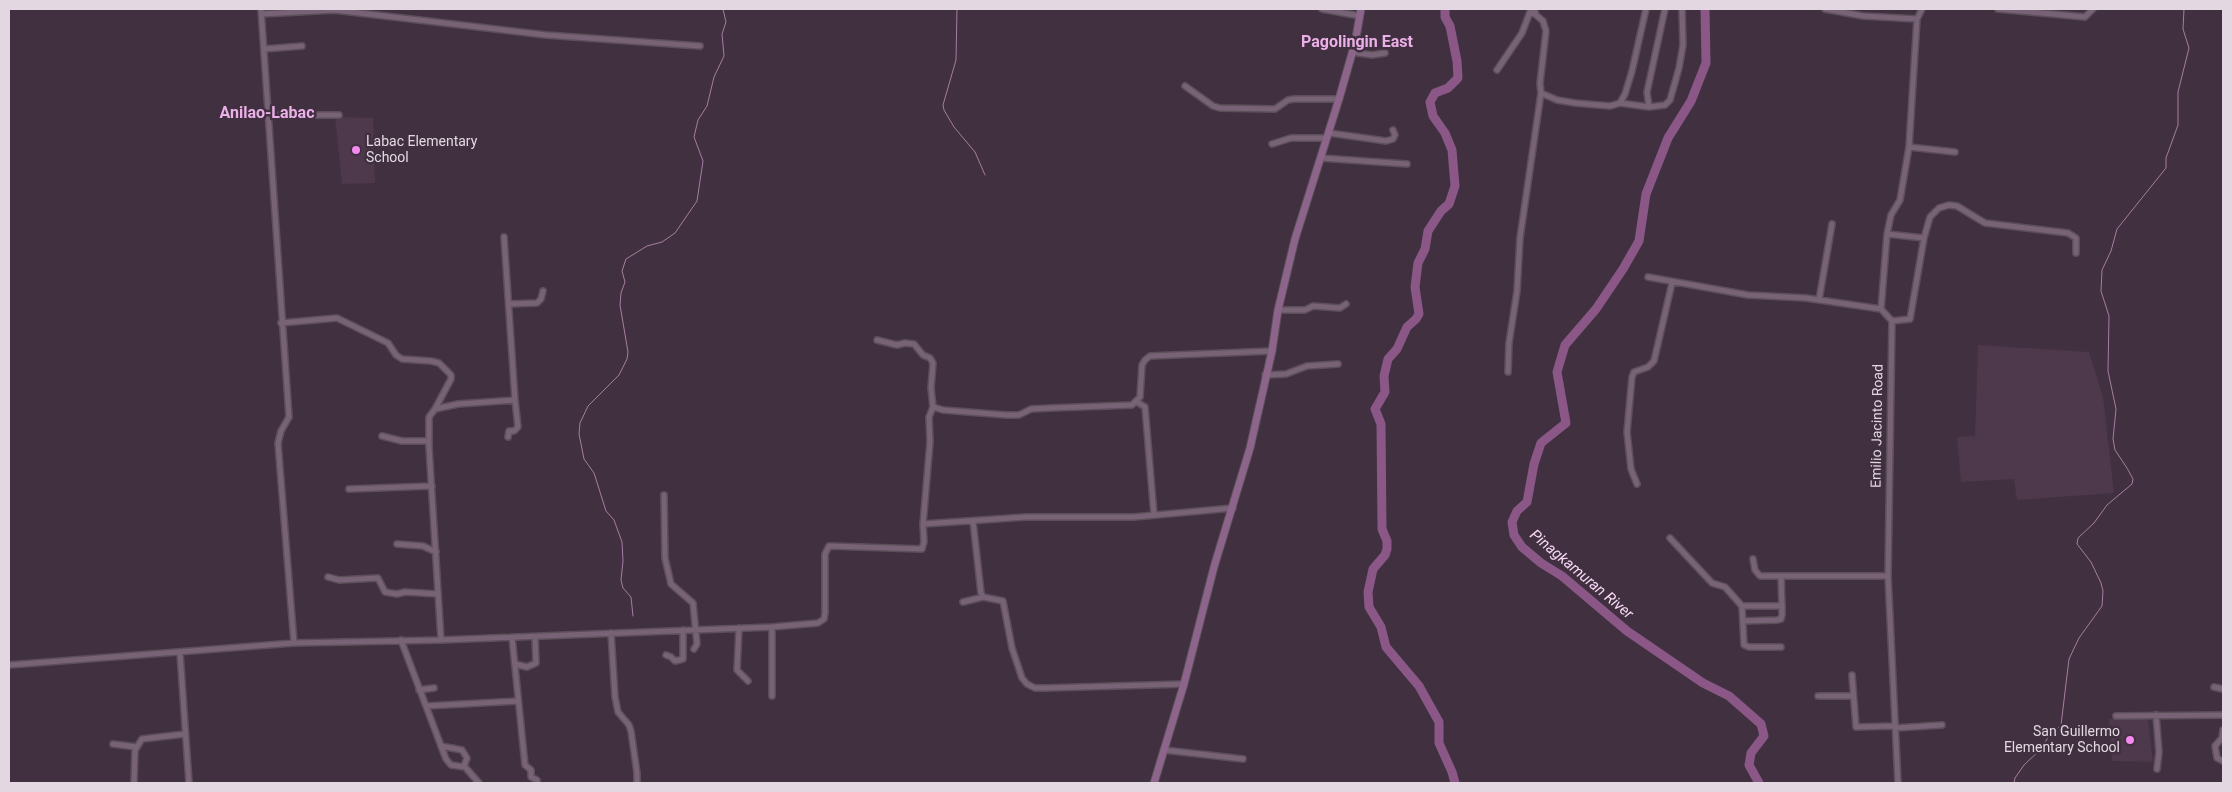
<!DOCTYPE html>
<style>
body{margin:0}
#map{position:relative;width:2232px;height:792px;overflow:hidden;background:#413040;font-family:Roboto,sans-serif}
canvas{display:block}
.frame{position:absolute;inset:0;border:10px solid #e3d8e2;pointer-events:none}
</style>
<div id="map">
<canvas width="2232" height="792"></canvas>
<div class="frame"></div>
</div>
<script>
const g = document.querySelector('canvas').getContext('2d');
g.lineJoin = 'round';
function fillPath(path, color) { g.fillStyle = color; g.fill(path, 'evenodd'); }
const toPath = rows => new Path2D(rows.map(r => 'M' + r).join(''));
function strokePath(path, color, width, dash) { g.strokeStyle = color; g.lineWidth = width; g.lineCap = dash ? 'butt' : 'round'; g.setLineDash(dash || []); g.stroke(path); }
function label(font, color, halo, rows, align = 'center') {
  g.font = font + ' Roboto,sans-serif'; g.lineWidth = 5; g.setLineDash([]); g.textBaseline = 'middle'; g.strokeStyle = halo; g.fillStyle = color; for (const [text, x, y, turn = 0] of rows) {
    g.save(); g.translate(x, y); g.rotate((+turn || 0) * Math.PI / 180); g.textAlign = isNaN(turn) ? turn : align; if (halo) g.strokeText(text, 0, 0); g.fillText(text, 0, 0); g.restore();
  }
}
const built = toPath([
 [335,117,373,118,375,183,342,184],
 [1978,345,2089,352,2103,397,2114,493,2017,500,2014,479,1961,482,1957,437,1975,436],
 [2109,719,2148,719,2153,762,2112,761]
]);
const stream = toPath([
 [957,9,956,60,943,105,944,110,954,127,975,152,985,175],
 [633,616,631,597,623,588,621,580,623,561,622,542,614,520,606,511,594,473,584,459,579,434,580,423,588,406,619,375,627,359,628,352,620,305,621,293,625,282,622,271,626,259,647,246,662,242,675,233,697,201,703,161,694,137,698,120,707,106,714,77,724,56,722,34,726,22,723,9],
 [2014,783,2015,778,2024,765,2042,748,2047,739,2061,725,2069,659,2079,638,2102,606,2103,591,2101,583,2091,562,2077,544,2078,538,2094,523,2107,505,2132,484,2133,479,2127,468,2115,450,2113,439,2116,409,2108,371,2109,316,2101,291,2102,270,2111,251,2117,229,2166,168,2166,158,2178,125,2178,92,2189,48,2183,29,2184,9]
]);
const river = toPath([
 [1445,9,1445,17,1450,26,1457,61,1458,78,1448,88,1435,93,1430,102,1433,116,1445,133,1452,150,1455,186,1449,204,1441,211,1428,231,1425,249,1418,263,1415,287,1419,314,1416,319,1407,327,1397,349,1388,359,1384,376,1385,392,1375,409,1381,424,1382,529,1387,541,1387,549,1385,555,1373,569,1368,592,1369,607,1381,627,1386,647,1419,686,1439,722,1439,743,1452,772,1455,783],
 [1705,9,1706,63,1691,101,1668,138,1646,194,1639,241,1623,269,1596,309,1565,345,1557,372,1566,423,1541,443,1534,464,1527,502,1517,511,1512,522,1514,535,1522,547,1541,563,1562,576,1627,631,1703,683,1729,696,1761,724,1764,736,1751,753,1749,765,1759,783]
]);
const street = toPath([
 [261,9,289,417,281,431,278,443,294,643],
 [1322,9,1360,16],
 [1825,9,1863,16,1917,19],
 [1998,9,2085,17,2093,9],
 [262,14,334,10,546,35,700,46],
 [264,49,302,46],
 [1352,52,1372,55,1385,53],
 [1497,70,1522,33,1530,12,1536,15],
 [1185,86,1213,106,1220,108,1275,109,1288,100,1294,99,1339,99],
 [1541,93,1557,100,1575,103,1610,106,1620,103,1649,107,1665,105,1670,100,1679,68,1683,45,1682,9],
 [1620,103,1625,94,1632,71,1646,9],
 [1649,107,1647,92,1665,9],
 [268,115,339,115],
 [1329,133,1386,141,1393,139,1395,135,1393,130],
 [1272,144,1291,138,1327,138],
 [1909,147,1955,152],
 [1321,158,1407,164],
 [1887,234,1924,238],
 [1648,277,1748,295,1806,298,1881,309,1892,321,1888,576,1898,783],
 [1819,300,1832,224],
 [509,304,537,303,541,299,543,291],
 [1881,309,1887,234,1891,215,1900,200,1909,147,1917,19,1922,9],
 [1278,310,1305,310,1313,306,1340,308,1346,304],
 [1892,321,1910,319,1924,238,1930,217,1939,208,1949,205,1957,206,1985,223,2068,233,2076,238,2076,253],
 [281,323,337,318,388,343,396,355,402,359,431,361,439,363,451,375,451,379,435,409],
 [877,340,897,345,905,343,914,344,923,355,930,358,933,363,931,388,933,407],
 [1508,372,1509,343,1517,291,1520,238,1541,93,1540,83,1546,31,1543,21,1536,15,1534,9],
 [1265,375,1286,374,1307,366,1338,364],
 [1137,402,1145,407,1154,515],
 [382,436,402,441,429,441],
 [508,437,509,431,514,431,518,427,515,400],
 [1637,484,1631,469,1627,432,1632,377,1634,372,1648,367,1654,361,1672,283],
 [349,489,432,486],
 [664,495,665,558,671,584,693,603,697,644,694,649],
 [973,521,981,593,983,597,1003,601,1012,648,1022,678,1027,684,1035,688,1046,688,1184,684],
 [923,524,930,442,929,417,933,407,943,410,1006,415,1019,415,1031,409,1051,408,1132,405,1140,397,1142,365,1145,360,1150,356,1272,351],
 [1670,538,1712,583,1725,587,1742,606],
 [397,544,423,546,436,552],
 [1753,559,1755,570,1760,576,1888,576],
 [328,577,339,580,378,578,385,592,397,594,405,592,438,594],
 [963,602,983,597],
 [1743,621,1777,620,1781,619,1782,615,1782,606],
 [772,627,772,696],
 [739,628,737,670,748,681],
 [611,633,615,697,618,712,629,725,631,731,637,773,637,783],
 [512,637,525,765,531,770,531,777,537,780,537,783],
 [401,640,446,759,451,765,465,767,479,783],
 [441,640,772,627,818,623,824,619,825,613,825,554,829,546,922,549,924,542,923,524,1026,517,1134,517,1233,508],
 [1781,647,1749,647,1744,645,1742,606,1782,606,1781,576],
 [180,653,189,783],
 [666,655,671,657,675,661,683,659,683,630],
 [515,664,527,667,536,663,535,637],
 [9,665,294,643,441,640,429,447,429,417,435,409,458,404,515,400,504,237],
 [1852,675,1856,727,1895,726],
 [2214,687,2223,689],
 [419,690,434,688],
 [1818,696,1853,696],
 [426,706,518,701],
 [2156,715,2159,752,2157,769],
 [2116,716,2223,715],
 [1895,728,1942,725],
 [2223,730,2222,738,2215,746,2217,758,2223,761],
 [113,744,137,747],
 [441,746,462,750,467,758,464,766],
 [1164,750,1243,759],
 [134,783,135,750,142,739,185,734]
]);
const secondary = toPath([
 [1154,783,1184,684,1214,567,1250,448,1272,351,1278,310,1295,239,1339,99,1355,43,1361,9]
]);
const markers = [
 [356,150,5,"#f589ef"],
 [2130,740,5,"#f589ef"]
];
const poiNames = [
 ["Labac Elementary",366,142],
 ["School",366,158],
 ["San Guillermo",2120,732,"right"],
 ["Elementary School",2120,748,"right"]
];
const streetNames = [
 ["Emilio Jacinto Road",1878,426,-89]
];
const waterNames = [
 ["Pinagkamuran River",1581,575,40]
];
const quarterNames = [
 ["Pagolingin East",1357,43],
 ["Anilao-Labac",267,114]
];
fillPath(built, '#4e384c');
strokePath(stream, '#a57ea2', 1);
strokePath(river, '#8a5787', 9);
strokePath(street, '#5c4e5b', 8);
strokePath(secondary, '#5c4e5b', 9);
strokePath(street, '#776375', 5);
strokePath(secondary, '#8d658a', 7);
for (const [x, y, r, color] of markers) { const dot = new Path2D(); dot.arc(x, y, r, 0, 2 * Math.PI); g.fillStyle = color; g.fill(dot); strokePath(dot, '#413040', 2); }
label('14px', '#e3d8e2', '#413040', poiNames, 'left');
label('14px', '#e3d8e2', '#413040', streetNames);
label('italic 15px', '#f6d8f4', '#413040', waterNames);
label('bold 16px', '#ecb0e8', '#413040', quarterNames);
</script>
